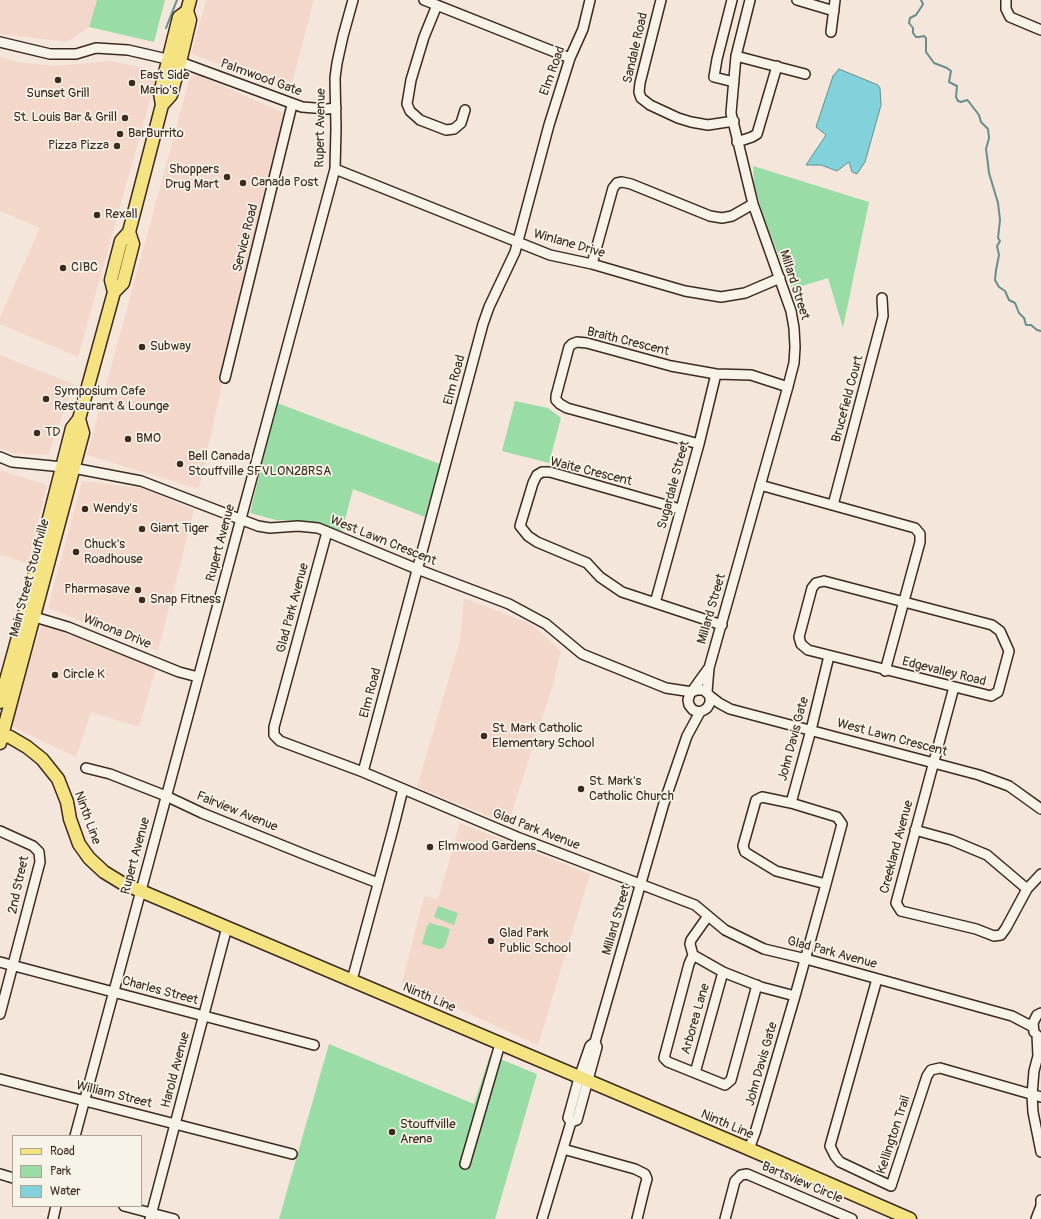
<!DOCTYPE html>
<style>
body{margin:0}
#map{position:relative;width:1041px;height:1219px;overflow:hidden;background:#f5e6db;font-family:Pangolin,sans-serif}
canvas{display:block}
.legend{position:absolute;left:12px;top:1135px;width:130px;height:72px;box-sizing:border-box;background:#f7f3e8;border:1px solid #aca397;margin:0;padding:5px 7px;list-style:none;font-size:12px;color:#3b2a1e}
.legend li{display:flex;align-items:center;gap:8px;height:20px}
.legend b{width:20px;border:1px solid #aca397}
</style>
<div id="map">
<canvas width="1041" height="1219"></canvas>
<ul class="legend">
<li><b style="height:5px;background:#f5e382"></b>Road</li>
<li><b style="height:11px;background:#9adca6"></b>Park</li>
<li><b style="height:11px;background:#81d2da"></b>Water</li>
</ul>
</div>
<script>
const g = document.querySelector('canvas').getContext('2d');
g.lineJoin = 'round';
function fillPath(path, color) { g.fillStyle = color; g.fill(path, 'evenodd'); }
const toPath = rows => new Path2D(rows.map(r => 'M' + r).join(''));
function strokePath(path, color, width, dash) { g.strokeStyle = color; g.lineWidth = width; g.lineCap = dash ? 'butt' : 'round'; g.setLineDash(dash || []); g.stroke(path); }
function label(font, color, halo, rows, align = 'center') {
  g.font = font + ' Pangolin,sans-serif'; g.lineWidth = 3.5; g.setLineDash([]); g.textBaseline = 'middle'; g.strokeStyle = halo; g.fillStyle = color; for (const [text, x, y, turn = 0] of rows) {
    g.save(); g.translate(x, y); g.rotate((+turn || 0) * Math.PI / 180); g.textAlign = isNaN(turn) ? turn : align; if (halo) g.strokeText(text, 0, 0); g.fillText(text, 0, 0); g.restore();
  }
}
const built = toPath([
 [0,0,97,0,89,27,67,42,0,34],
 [206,0,314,0,290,90,191,54],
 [0,57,18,62,54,66,111,61,158,71,78,357,0,324,0,317,40,228,0,211],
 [197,74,284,113,249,262,199,489,87,455,190,77],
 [0,355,74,384,48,455,12,453,0,448],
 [0,470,47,485,28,564,0,554],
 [82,481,142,488,194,510,158,651,48,608],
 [464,598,531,624,561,651,553,685,508,824,417,787,460,640],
 [42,624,156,668,139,727,91,712,76,757,11,726,23,682],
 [460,823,590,874,538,1045,402,983,424,896,438,899]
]);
const green = toPath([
 [97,0,165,0,154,42,89,27],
 [753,166,869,202,843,328,828,278,792,289,763,216,754,183],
 [515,401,548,408,561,418,549,463,502,451],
 [277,403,440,464,425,517,353,489,342,531,305,521,276,520,250,513],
 [438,906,458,913,454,925,434,917],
 [430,923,448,928,450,930,445,946,443,948,439,949,422,944,427,926],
 [329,1044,474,1104,490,1055,537,1074,495,1219,279,1219]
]);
const water = toPath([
 [839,69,878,85,880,88,881,105,865,162,857,174,852,172,849,162,837,171,821,165,806,165,826,135,816,127,833,76,839,69]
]);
const stream = toPath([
 [921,0,923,4,922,6,916,15,910,18,909,23,913,28,913,33,916,37,919,37,924,36,926,38,926,52,934,63,947,68,951,71,949,82,957,86,956,97,958,101,961,102,967,100,969,102,979,115,981,122,988,129,989,138,986,149,988,164,989,173,998,203,1000,220,998,238,1000,241,997,246,999,255,996,270,995,280,999,287,1005,291,1009,300,1015,303,1019,313,1024,318,1026,325,1031,325,1037,330,1041,331],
 [166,28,177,0]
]);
const minor = toPath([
 [424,0,570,58],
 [661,0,640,83,639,92,641,98,650,105,678,118,691,122,708,125,734,121],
 [732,0,717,59,714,77,734,82],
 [797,0,834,11],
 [1006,0,1006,9,1010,17,1041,30],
 [437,5,424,37,411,80,407,104,410,111,420,120,446,130,454,129,461,123,465,110],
 [831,32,835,0],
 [0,42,50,54,76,54,96,48,128,50,180,62,302,107,327,109,336,108],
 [736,56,805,74],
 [737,142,752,137,757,134,777,66],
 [335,169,550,255,592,264,685,291,721,297,745,293,780,278],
 [592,264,613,188,617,183,622,182,631,184,710,216,722,218,732,216,753,204],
 [225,378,292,105],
 [699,444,567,408,560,404,556,400,556,396,569,347,572,344,577,342,587,343,671,366,716,374,751,375,788,387],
 [0,457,12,462,73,468,141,481,258,526,270,528,298,526,318,528,417,569,509,604,546,624,582,654,666,688,692,692],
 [760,485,915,528,920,534,920,542,885,671],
 [833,505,883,316,882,298],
 [680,509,550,472,542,472,537,475,533,483,520,526,528,536,537,542,587,563,600,577,622,592,722,625],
 [327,532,274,727,274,735,280,741,363,772,517,837,695,905,725,930,764,949,806,959,1012,1016,1033,1027],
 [824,581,992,625,1000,631,1009,651,998,692,991,696,808,650,801,644,799,637,812,588,816,583,824,581],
 [655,603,699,444,716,374],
 [28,615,68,627,179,672,198,677],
 [954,687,896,903,901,911,976,929,994,936,1001,935,1006,928,1027,889,1041,874],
 [694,691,697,690,704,690,710,696,710,703,707,708,704,710,700,712,693,710,689,705,688,700,690,694,708,669],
 [707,692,709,668,787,390,794,363,795,347,794,328,791,311,753,204,731,113,736,56,750,0],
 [710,696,719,703,730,709,979,775,1009,786,1041,809],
 [86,768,110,774,166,796,202,813,306,855,378,883],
 [363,772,483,324,489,307,515,252,549,125,570,58,583,29,590,0],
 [791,803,811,730,829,656],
 [915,830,951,840,987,855,1027,889],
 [0,831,33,846,39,852,40,862,0,1014],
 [708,916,691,940,690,944,693,955,723,972,761,987,795,996],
 [693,955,689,964,664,1058,668,1062,725,1085,731,1080,757,985],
 [0,962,314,1045],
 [877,979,830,1146,835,1156,840,1162,891,1186,927,1076,931,1070,940,1068,1041,1097],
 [352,980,393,829,403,789],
 [1034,1032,1033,1023,1037,1015,1041,1013],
 [1037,1035,1038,1056,1034,1071,1032,1095,1033,1112,1041,1152],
 [695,1073,723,972],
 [0,1079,292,1154],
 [571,1122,577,1120,597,1047,595,1042],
 [75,1136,335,169,336,128,335,78,337,63,343,36,353,0],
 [563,1149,635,1169,645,1174,647,1179,645,1186,637,1219],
 [749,1149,755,1133,795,996,826,884,842,824,837,817,791,803,762,797,756,800,743,846,745,852,776,871,826,884],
 [465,1164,500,1044],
 [0,1174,13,1178],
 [124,1206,174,1219],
 [53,1219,56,1206],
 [150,1219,227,927],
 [542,1219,571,1122,568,1118,579,1078,590,1046,595,1042,664,803,687,736,700,712],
 [725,1219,735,1181,741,1175,747,1174,852,1219],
 [1036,1219,1041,1206,1041,1200]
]);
const major = toPath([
 [162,105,171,95,180,62,190,20,187,11,190,0],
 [114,292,123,283,133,244,129,232],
 [0,702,28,601,72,428,79,419,114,292,111,280,115,264,121,241,129,232,162,105,160,93,179,17,187,11],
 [0,735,10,737,27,747,42,759,58,779,67,802,70,819,79,844,89,858,104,872,122,883,749,1149,910,1219],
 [0,743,83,433,79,419]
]);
const markers = [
 [58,80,4,"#3b2a1e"],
 [132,83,4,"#3b2a1e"],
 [125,118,4,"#3b2a1e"],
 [120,134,4,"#3b2a1e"],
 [117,146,4,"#3b2a1e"],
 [227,177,4,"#3b2a1e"],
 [243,183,4,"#3b2a1e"],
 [97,215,4,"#3b2a1e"],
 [63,268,4,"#3b2a1e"],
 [142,347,4,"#3b2a1e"],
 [46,399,4,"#3b2a1e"],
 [37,433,4,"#3b2a1e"],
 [128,439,4,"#3b2a1e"],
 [180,464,4,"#3b2a1e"],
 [85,509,4,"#3b2a1e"],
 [142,529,4,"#3b2a1e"],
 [76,552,4,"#3b2a1e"],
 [138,590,4,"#3b2a1e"],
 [142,600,4,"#3b2a1e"],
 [55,675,4,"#3b2a1e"],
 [484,736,4,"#3b2a1e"],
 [581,789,4,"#3b2a1e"],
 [430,847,4,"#3b2a1e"],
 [491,941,4,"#3b2a1e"],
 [392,1132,4,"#3b2a1e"]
];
const streetNames = [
 ["Sandale Road",636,48,-77],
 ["Elm Road",553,71,-70],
 ["Palmwood Gate",261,78,20],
 ["Rupert Avenue",321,128,-89],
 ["Service Road",246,238,-76],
 ["Winlane Drive",569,244,16],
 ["Millard Street",794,285,72],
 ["Braith Crescent",628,342,14],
 ["Elm Road",455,380,-75],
 ["Brucefield Court",848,399,-75],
 ["Waite Crescent",591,472,14],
 ["Sugardale Street",674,485,-75],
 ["West Lawn Crescent",383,541,22],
 ["Rupert Avenue",221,543,-75],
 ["Main Street Stouffville",30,578,-75],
 ["Glad Park Avenue",293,608,-75],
 ["Millard Street",712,609,-74],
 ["Winona Drive",117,632,22],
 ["Edgevalley Road",944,672,14],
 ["Elm Road",371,693,-75],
 ["West Lawn Crescent",892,738,15],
 ["John Davis Gate",794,739,-75],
 ["Fairview Avenue",237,812,22],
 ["Ninth Line",87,818,70],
 ["Glad Park Avenue",536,830,21],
 ["Creekland Avenue",897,847,-75],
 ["Rupert Avenue",136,856,-75],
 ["2nd Street",19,885,-78],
 ["Millard Street",617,920,-74],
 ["Glad Park Avenue",832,953,15],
 ["Charles Street",160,991,15],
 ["Ninth Line",429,998,23],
 ["Arborea Lane",696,1019,-74],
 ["John Davis Gate",762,1064,-74],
 ["Harold Avenue",176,1070,-75],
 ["William Street",114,1095,14],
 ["Ninth Line",727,1125,23],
 ["Kellington Trail",894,1135,-72],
 ["Bartsview Circle",802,1183,23]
];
const poiNames = [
 ["East Side",140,76],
 ["Mario's",140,91],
 ["Sunset Grill",58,94,"center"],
 ["St. Louis Bar & Grill",117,118,"right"],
 ["BarBurrito",128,134],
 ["Pizza Pizza",109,146,"right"],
 ["Shoppers",219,170,"right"],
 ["Drug Mart",219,185,"right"],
 ["Canada Post",251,183],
 ["Rexall",105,215],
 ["CIBC",71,268],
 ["Subway",150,347],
 ["Symposium Cafe",54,392],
 ["Restaurant & Lounge",54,407],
 ["TD",45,433],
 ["BMO",136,439],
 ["Bell Canada",188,457],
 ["Stouffville SFVLON28RSA",188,472],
 ["Wendy's",93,509],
 ["Giant Tiger",150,529],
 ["Chuck's",84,545],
 ["Roadhouse",84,560],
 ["Pharmasave",130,590,"right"],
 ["Snap Fitness",150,600],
 ["Circle K",63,675],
 ["St. Mark Catholic",492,729],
 ["Elementary School",492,744],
 ["St. Mark's",589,782],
 ["Catholic Church",589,797],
 ["Elmwood Gardens",438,847],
 ["Glad Park",499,934],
 ["Public School",499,949],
 ["Stouffville",400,1125],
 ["Arena",400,1140]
];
fillPath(built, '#f3d7cb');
fillPath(green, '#9adca6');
fillPath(water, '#81d2da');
strokePath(water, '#658f8f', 1);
strokePath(stream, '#658f8f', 2);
strokePath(minor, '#3b2a1e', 12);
strokePath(major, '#3b2a1e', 15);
strokePath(minor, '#f7f3e8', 9);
strokePath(major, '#f5e382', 12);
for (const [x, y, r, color] of markers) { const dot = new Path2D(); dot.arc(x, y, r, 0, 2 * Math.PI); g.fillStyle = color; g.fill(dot); strokePath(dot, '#f7f3e8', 1.5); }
label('13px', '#3b2a1e', '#f7f3e8', streetNames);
label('13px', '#3b2a1e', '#f7f3e8', poiNames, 'left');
</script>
